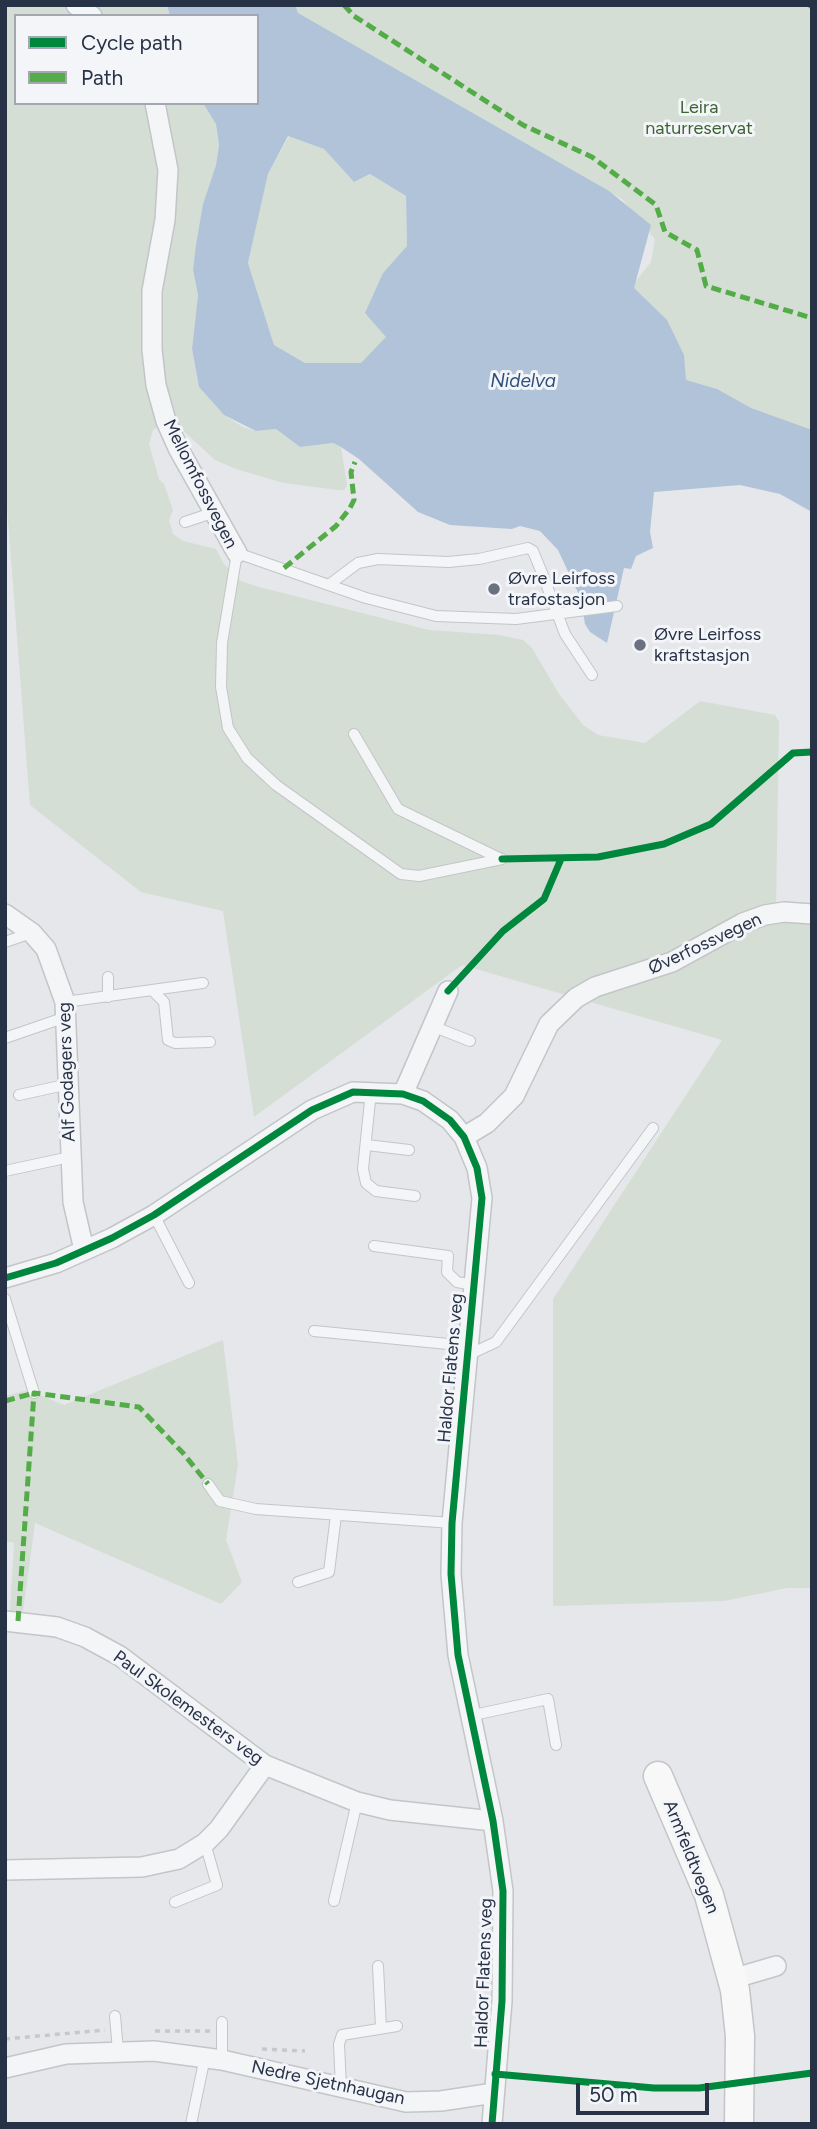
<!DOCTYPE html>
<meta charset="utf-8">
<style>
body{margin:0}
#map{position:relative;width:817px;height:2129px;overflow:hidden;background:#e5e7ea;font-family:Figtree,sans-serif}
canvas{display:block}
.frame{position:absolute;inset:0;border:7px solid #283247;pointer-events:none}
.legend{position:absolute;left:14px;top:14px;width:245px;height:91px;box-sizing:border-box;background:#f3f5f9;border:2px solid #a2a7b2;margin:0;padding:9px 12px;list-style:none;font-size:21px;color:#283247}
.legend li{display:flex;align-items:center;gap:14px;height:35px}
.legend b{width:35px;border:2px solid #a2a7b2}
.scale{position:absolute;left:576px;top:2083px;width:133px;height:32px;box-sizing:border-box;border:4px solid #283247;border-top:0;padding-left:9px;font-size:21px;line-height:24px;white-space:nowrap;color:#283247;-webkit-text-stroke:5px #f3f5f9;paint-order:stroke}
</style>
<div id="map">
<canvas width="817" height="2129"></canvas>
<div class="frame"></div>
<ul class="legend">
<li><b style="height:9px;background:#00873e"></b>Cycle path</li>
<li><b style="height:9px;background:#53ac47"></b>Path</li>
</ul>
<div class="scale">50 m</div>
</div>
<script>
const g = document.querySelector('canvas').getContext('2d');
g.lineJoin = 'round';
function fillPath(path, color) { g.fillStyle = color; g.fill(path, 'evenodd'); }
const toPath = rows => new Path2D(rows.map(r => 'M' + r).join(''));
function strokePath(path, color, width, dash) { g.strokeStyle = color; g.lineWidth = width; g.lineCap = dash ? 'butt' : 'round'; g.setLineDash(dash || []); g.stroke(path); }
function label(font, color, halo, rows, align = 'center') {
  g.font = font + ' Figtree,sans-serif'; g.lineWidth = 6; g.setLineDash([]); g.textBaseline = 'middle'; g.strokeStyle = halo; g.fillStyle = color; for (const [text, x, y, turn = 0] of rows) {
    g.save(); g.translate(x, y); g.rotate((+turn || 0) * Math.PI / 180); g.textAlign = isNaN(turn) ? turn : align; if (halo) g.strokeText(text, 0, 0); g.fillText(text, 0, 0); g.restore();
  }
}
const green = toPath([
 [5,5,167,5,170,16,16,16,16,103,203,103,216,124,219,145,216,165,203,204,193,270,198,295,192,349,199,387,224,415,243,427,256,431,276,429,300,447,333,443,341,447,347,485,344,490,338,490,284,483,236,469,215,460,174,422,162,425,153,430,149,444,159,479,164,484,173,510,169,520,173,534,183,541,216,549,224,564,241,581,259,587,429,630,500,635,523,640,532,648,559,694,583,725,598,735,645,743,700,701,775,715,779,722,776,907,812,916,812,1588,787,1588,724,1601,553,1606,553,1299,722,1040,462,965,254,1117,223,911,141,892,30,805,5,481],
 [293,5,812,5,812,429,777,431,685,391,631,287,651,262,655,239,622,199,300,25],
 [289,136,324,149,354,182,370,174,406,196,407,246,383,273,387,337,361,364,305,363,274,345,248,263,268,174],
 [223,1340,238,1465,226,1540,242,1582,221,1604,35,1523,23,1611,10,1611,14,1543,5,1541,5,1396,28,1390,64,1405]
]);
const water = toPath([
 [167,5,295,5,298,13,609,191,651,225,634,288,667,320,684,355,686,380,717,389,751,408,812,430,812,512,780,494,740,485,654,492,650,532,653,548,636,556,631,569,624,568,607,643,590,632,585,624,581,599,558,550,540,531,520,526,512,529,450,525,418,512,359,459,341,447,333,443,300,447,276,429,256,431,224,415,199,387,192,349,198,295,193,270,196,245,203,204,216,165,219,145,216,124,203,103,257,103,257,16,170,16],
 [288,136,324,149,354,182,370,174,406,196,407,246,383,273,365,313,386,337,361,363,305,363,274,345,248,263,268,174]
]);
const path = toPath([
 [155,2031,210,2031],
 [5,2039,105,2030],
 [262,2049,305,2051]
]);
const lane = toPath([
 [185,522,215,512],
 [330,584,358,563,378,559,448,562,479,559,528,548,533,551,542,573,565,634,592,675],
 [354,734,398,809,501,859],
 [502,859,419,876,401,874,276,785,247,758,228,728,221,687,222,643,237,553,366,598,436,616,516,619,617,606],
 [5,942,31,933],
 [108,977,108,997],
 [154,992,164,1002,168,1040,175,1043,210,1042],
 [65,1002,203,983],
 [432,1026,470,1041],
 [5,1038,66,1017],
 [371,1091,363,1169,366,1183,376,1191,415,1196],
 [19,1095,69,1084],
 [367,1145,409,1150],
 [5,1171,70,1157],
 [154,1215,189,1283],
 [374,1246,448,1256,447,1272,457,1282,474,1285],
 [5,1299,34,1393],
 [314,1331,469,1346],
 [468,1355,496,1342,653,1128],
 [208,1484,220,1501,256,1509,452,1523],
 [298,1582,329,1572,336,1515],
 [469,1716,548,1699,556,1745],
 [334,1901,357,1802],
 [175,1902,217,1885,205,1843],
 [378,1966,381,2028],
 [115,2016,118,2051],
 [222,2022,222,2060],
 [341,2087,339,2044,342,2035,397,2026],
 [191,2124,205,2057]
]);
const street = toPath([
 [76,5,92,16],
 [155,103,168,170,165,220,152,291,152,350,156,385,166,421,178,448,237,553],
 [5,914,32,933,46,949,65,1002,73,1202,84,1250],
 [403,1094,448,991],
 [464,1137,487,1123,514,1096,549,1024,576,998,595,987,672,962,743,923,765,915,784,912,812,914],
 [5,1278,56,1263,112,1238,154,1215,312,1110,353,1092,403,1094,423,1101,450,1120,464,1137,477,1168,482,1198,452,1523,451,1574,458,1655,493,1821,503,1891,502,2001,492,2124],
 [5,1621,57,1627,85,1637,120,1656,265,1765,357,1802,390,1810,493,1821],
 [5,1870,142,1867,179,1859,205,1843,219,1829,265,1765],
 [732,1979,776,1966],
 [5,2068,66,2054,154,2051,222,2060,406,2102,441,2101,494,2093]
]);
const secondary = toPath([
 [658,1776,709,1895,735,1990,740,2036,739,2124]
]);
const quiet = toPath([
 [344,5,354,16,523,125,592,157,656,205,665,232,697,250,706,286,812,318],
 [809,5,812,7],
 [284,568,336,526,350,508,354,500,351,472,355,462],
 [5,1401,34,1393],
 [18,1621,34,1393,139,1407,183,1453,208,1484]
]);
const cycleway = toPath([
 [502,859,598,857,664,844,711,824,793,753,812,752],
 [448,991,503,931,544,899,561,859],
 [5,1278,56,1263,112,1238,154,1215,312,1110,353,1092,403,1094,423,1101,450,1120,464,1137,477,1168,482,1198,452,1523,451,1574,458,1655,493,1821,503,1891,502,2001,492,2124],
 [495,2074,654,2088,699,2088,812,2073]
]);
const markers = [
 [494,589,7,"#6a7180"],
 [640,645,7,"#6a7180"]
];
const parkNames = [
 ["Leira",699,108],
 ["naturreservat",699,129]
];
const streetNames = [
 ["Mellomfossvegen",200,484,63],
 ["Øverfossvegen",705,944,-25],
 ["Alf Godagers veg",67,1072,-92],
 ["Haldor Flatens veg",451,1368,-85],
 ["Paul Skolemesters veg",188,1708,36],
 ["Armfeldtvegen",691,1857,68],
 ["Haldor Flatens veg",484,1973,-88],
 ["Nedre Sjetnhaugan",328,2083,12]
];
const poiNames = [
 ["Øvre Leirfoss",508,579],
 ["trafostasjon",508,600],
 ["Øvre Leirfoss",654,635],
 ["kraftstasjon",654,656]
];
const waterNames = [
 ["Nidelva",523,381]
];
fillPath(green, '#d4ded5');
fillPath(water, '#b0c3d8');
strokePath(lane, '#c3c5c8', 12);
strokePath(street, '#c3c5c8', 22);
strokePath(secondary, '#c3c5c8', 31);
strokePath(path, '#c5c8cd', 3.5, [5, 5]);
strokePath(lane, '#f4f5f7', 10);
strokePath(street, '#f4f5f7', 19);
strokePath(secondary, '#f8f8f8', 28);
strokePath(quiet, '#53ac47', 5, [10, 5]);
strokePath(cycleway, '#00873e', 7);
for (const [x, y, r, color] of markers) { const dot = new Path2D(); dot.arc(x, y, r, 0, 2 * Math.PI); g.fillStyle = color; g.fill(dot); strokePath(dot, '#f3f5f9', 2.5); }
label('18px', '#3c6434', '#f3f5f9', parkNames);
label('18px', '#283247', '#f3f5f9', streetNames);
label('18px', '#283247', '#f3f5f9', poiNames, 'left');
label('italic 19px', '#2e507f', '#f3f5f9', waterNames);
</script>
